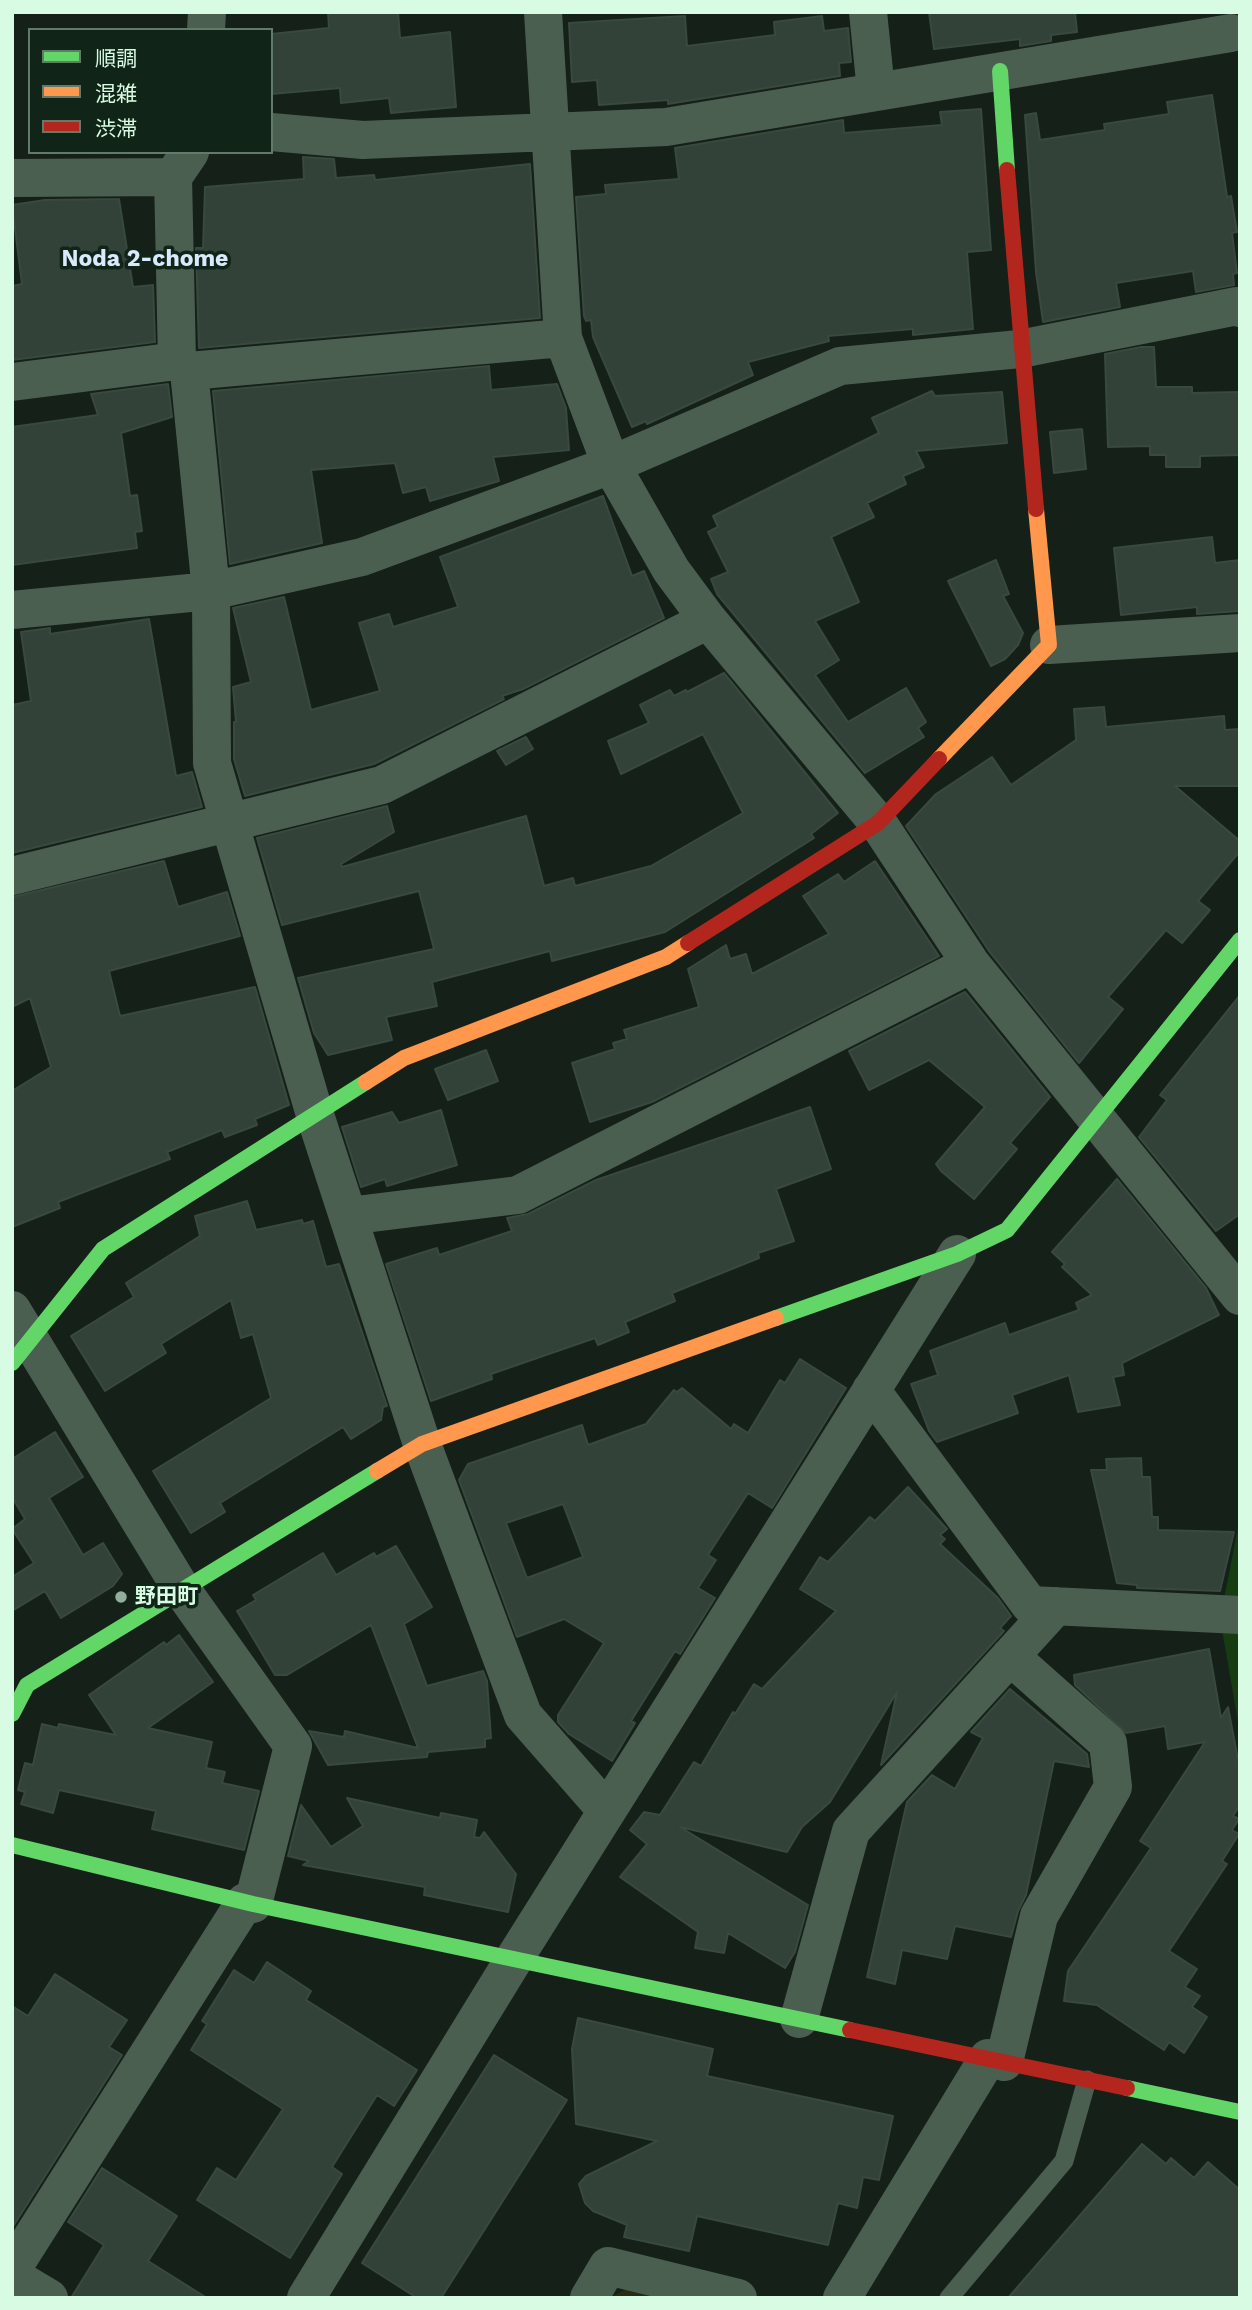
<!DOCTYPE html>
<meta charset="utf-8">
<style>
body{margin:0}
#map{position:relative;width:1252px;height:2310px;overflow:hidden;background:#152019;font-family:"Work Sans","Noto Sans JP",sans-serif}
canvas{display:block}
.frame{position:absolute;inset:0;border:14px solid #d8fbe3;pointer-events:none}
.legend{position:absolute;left:28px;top:28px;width:245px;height:126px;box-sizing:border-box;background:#112418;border:2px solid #617a69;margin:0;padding:9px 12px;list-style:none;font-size:21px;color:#d8fbe3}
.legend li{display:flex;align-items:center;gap:14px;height:35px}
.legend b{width:35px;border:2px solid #617a69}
</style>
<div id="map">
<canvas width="1252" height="2310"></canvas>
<div class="frame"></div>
<ul class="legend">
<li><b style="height:9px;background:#63d668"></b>順調</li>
<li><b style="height:9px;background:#ff974d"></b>混雑</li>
<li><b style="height:9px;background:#b3261e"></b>渋滞</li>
</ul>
</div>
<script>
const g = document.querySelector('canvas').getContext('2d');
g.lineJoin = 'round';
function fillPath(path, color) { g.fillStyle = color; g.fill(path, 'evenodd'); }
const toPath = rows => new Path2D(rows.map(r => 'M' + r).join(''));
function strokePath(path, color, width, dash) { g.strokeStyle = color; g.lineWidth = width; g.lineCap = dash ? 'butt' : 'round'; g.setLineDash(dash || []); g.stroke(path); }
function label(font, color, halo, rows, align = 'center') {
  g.font = font + ' "Work Sans","Noto Sans JP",sans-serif'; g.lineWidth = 7; g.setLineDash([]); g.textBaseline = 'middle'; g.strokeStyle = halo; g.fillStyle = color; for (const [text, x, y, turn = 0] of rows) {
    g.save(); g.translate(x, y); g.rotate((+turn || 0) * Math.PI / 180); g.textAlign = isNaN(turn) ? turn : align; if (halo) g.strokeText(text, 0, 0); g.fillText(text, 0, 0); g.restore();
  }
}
const green = toPath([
 [628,2288,672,2298,609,2298]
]);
const water = toPath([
 [1240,1517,1240,1734,1222,1629,1224,1599]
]);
const building = toPath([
 [328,12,398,12,400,38,450,32,456,107,391,113,389,98,341,103,340,88,271,94,271,34,329,28,328,12],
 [929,12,1075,12,1077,32,1051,35,1051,41,1020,46,1020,39,934,49,929,12],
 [685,16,687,46,775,35,774,22,822,16,824,31,848,28,851,62,839,63,840,76,668,104,668,100,599,105,597,80,572,82,569,23,685,16],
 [1212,95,1227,197,1231,196,1237,232,1232,233,1237,273,1233,274,1234,285,1196,292,1193,271,1116,283,1120,307,1043,322,1036,272,1025,115,1036,113,1040,140,1105,130,1104,124,1169,114,1167,102,1212,95],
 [981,109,991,250,967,252,973,329,913,335,913,329,828,336,829,341,748,362,753,375,647,424,646,421,632,427,593,337,591,320,586,321,584,316,576,197,606,194,605,185,679,179,675,148,843,120,844,133,942,125,940,112,981,109],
 [303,157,334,159,336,178,374,175,375,180,530,164,540,318,199,348,196,248,203,248,205,187,304,179,303,157],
 [119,199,133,287,153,285,155,342,12,360,12,286,22,284,12,205,45,200,119,199],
 [1141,347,1154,347,1156,387,1192,387,1192,393,1240,392,1240,455,1200,456,1200,467,1166,467,1166,455,1150,455,1150,446,1108,447,1105,354,1141,347],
 [489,366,491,390,557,384,566,408,569,450,493,457,499,481,430,501,426,487,403,493,395,463,311,470,322,543,230,564,213,391,489,366],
 [168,384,172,417,121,433,130,496,137,495,142,531,135,532,137,548,12,565,12,427,98,415,91,394,168,384],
 [932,391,935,396,1002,392,1007,443,916,451,924,467,903,476,906,484,867,503,874,517,831,537,859,602,815,621,839,660,815,675,848,722,906,688,926,722,918,728,924,737,865,773,717,594,711,579,728,572,708,532,718,527,713,516,879,433,872,418,932,391],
 [1082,429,1086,469,1054,473,1050,432,1082,429],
 [603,496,632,576,644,571,664,618,523,689,502,696,504,699,374,764,245,796,234,759,234,722,236,722,233,687,251,682,233,608,284,597,311,710,380,691,359,623,389,614,393,627,458,607,440,557,603,496],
 [1212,537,1215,563,1240,560,1240,611,1197,614,1197,607,1121,615,1114,548,1212,537],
 [996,560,1009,594,1003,596,1023,633,1018,645,1005,659,991,666,948,581,996,560],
 [149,619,176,776,192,772,202,807,12,853,12,705,31,701,21,632,50,628,50,634,149,619],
 [724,673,838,813,811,834,814,838,665,932,552,961,550,951,432,982,437,1006,386,1017,392,1040,328,1055,314,1033,298,978,434,949,419,891,282,925,257,838,387,806,394,832,341,864,342,867,526,816,544,886,573,878,575,886,651,866,743,813,703,734,621,774,608,741,649,723,640,705,670,690,674,696,686,690,687,692,724,673],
 [1104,707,1106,727,1224,716,1225,730,1240,729,1240,786,1175,786,1240,841,1240,851,1198,901,1210,910,1182,943,1166,930,1108,997,1123,1009,1079,1063,989,951,906,826,936,794,992,757,1011,785,1076,740,1074,709,1104,707],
 [526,737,533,749,506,765,497,751,526,737],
 [164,861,178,907,227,892,240,936,109,971,120,1016,255,987,289,1105,255,1119,257,1125,225,1137,222,1130,167,1152,170,1159,58,1202,60,1208,12,1227,12,1091,51,1067,30,998,12,1007,12,897,164,861],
 [875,861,939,956,652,1102,590,1122,572,1063,615,1049,613,1043,627,1039,624,1030,699,1007,688,969,726,945,730,959,746,954,752,974,829,934,803,896,838,874,844,882,875,861],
 [965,992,1050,1097,1010,1143,1017,1149,974,1199,941,1171,936,1164,985,1107,929,1060,869,1090,849,1051,965,992],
 [1240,995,1240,1214,1216,1231,1139,1137,1167,1100,1160,1095,1240,995],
 [486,1050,498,1081,448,1100,435,1069,486,1050],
 [810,1107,831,1169,776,1189,794,1241,758,1253,759,1258,672,1293,675,1301,625,1322,629,1332,598,1345,595,1338,491,1374,492,1379,431,1401,386,1264,437,1248,439,1255,512,1231,507,1218,528,1214,596,1180,810,1107],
 [441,1110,457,1165,387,1186,385,1179,361,1187,342,1127,392,1112,399,1123,441,1110],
 [1117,1179,1206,1288,1219,1315,1122,1363,1124,1375,1113,1377,1120,1405,1078,1412,1069,1375,1012,1395,1018,1413,937,1442,929,1431,911,1384,938,1375,930,1351,1005,1323,1009,1335,1079,1310,1076,1303,1092,1295,1062,1267,1065,1264,1052,1252,1117,1179],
 [247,1201,256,1230,302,1220,303,1224,313,1221,326,1267,339,1264,387,1406,383,1407,381,1420,351,1439,343,1427,220,1503,225,1512,191,1533,153,1471,271,1398,253,1334,241,1338,231,1300,161,1344,166,1353,105,1391,71,1336,134,1297,126,1283,200,1236,195,1216,247,1201],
 [800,1359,846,1388,772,1508,748,1493,708,1555,716,1560,698,1588,715,1598,680,1654,675,1651,631,1721,635,1723,612,1761,569,1734,558,1722,558,1715,604,1643,564,1619,517,1637,459,1480,468,1464,582,1425,588,1445,646,1424,674,1390,677,1392,682,1388,731,1429,734,1424,748,1433,780,1380,785,1383,800,1359],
 [563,1504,583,1557,527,1578,506,1523,563,1504],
 [55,1432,83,1477,49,1498,83,1555,103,1543,122,1574,113,1586,61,1618,45,1591,12,1611,12,1577,34,1563,12,1529,25,1519,12,1497,12,1459,55,1432],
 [1141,1458,1142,1477,1150,1477,1152,1517,1158,1517,1158,1530,1234,1532,1220,1591,1137,1588,1137,1585,1117,1583,1091,1470,1107,1470,1106,1459,1141,1458],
 [908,1487,947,1529,940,1535,945,1539,940,1544,998,1598,1011,1616,1000,1628,1004,1631,881,1765,897,1692,830,1802,802,1827,787,1852,680,1827,808,1905,795,1952,785,1968,728,1933,724,1953,695,1948,698,1932,620,1877,647,1844,630,1830,644,1812,660,1815,694,1762,701,1766,733,1712,735,1714,754,1684,762,1689,836,1611,800,1589,820,1557,828,1562,870,1517,875,1521,908,1487],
 [396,1546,432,1607,404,1624,427,1686,483,1671,487,1681,491,1738,485,1739,485,1747,428,1752,427,1757,328,1765,309,1731,344,1737,345,1731,418,1748,371,1625,287,1675,275,1675,237,1611,256,1600,253,1595,323,1553,336,1575,374,1553,376,1557,396,1546],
 [179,1635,213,1682,148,1728,212,1742,206,1768,225,1772,222,1783,259,1791,244,1850,152,1829,156,1811,59,1790,53,1813,21,1804,25,1792,18,1790,25,1763,33,1765,42,1724,58,1728,59,1724,116,1735,89,1695,164,1642,166,1645,179,1635],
 [1209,1649,1221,1718,1228,1707,1240,1770,1240,1805,1233,1816,1239,1819,1232,1830,1239,1834,1222,1861,1227,1864,1169,1951,1197,1969,1185,1987,1200,1996,1192,2007,1207,2017,1184,2053,1169,2042,1164,2050,1097,2005,1064,2001,1068,1971,1151,1848,1140,1841,1205,1742,1168,1749,1165,1726,1126,1733,1075,1685,1074,1675,1209,1649],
 [1010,1689,1087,1754,1089,1767,1054,1761,1026,1895,1018,1911,1011,1937,955,1926,947,1959,902,1950,895,1984,867,1977,907,1802,932,1775,955,1789,983,1738,971,1732,1010,1689],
 [347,1798,440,1818,441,1813,477,1820,474,1837,480,1838,484,1832,516,1874,508,1912,424,1895,425,1887,303,1865,309,1861,288,1856,301,1805,331,1847,363,1826,347,1798],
 [267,1962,311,1991,306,2000,417,2070,394,2106,377,2095,332,2167,342,2174,290,2258,197,2200,217,2168,236,2180,283,2109,191,2050,207,2024,202,2021,234,1970,254,1983,267,1962],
 [55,1974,127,2020,109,2047,122,2055,12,2228,12,2006,28,2016,55,1974],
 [578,2018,713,2049,707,2076,893,2116,879,2180,863,2177,857,2208,838,2203,828,2245,697,2216,689,2251,624,2237,627,2225,593,2211,585,2203,579,2184,586,2176,657,2141,576,2124,572,2049,578,2018],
 [494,2055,567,2100,441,2298,417,2298,362,2263,494,2055],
 [1142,2144,1166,2164,1171,2158,1194,2178,1208,2162,1240,2190,1240,2298,1008,2298,1142,2144],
 [102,2168,177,2216,148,2261,207,2298,71,2298,104,2245,68,2222,102,2168]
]);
const lane = toPath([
 [949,2298,1064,2161,1087,2080]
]);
const street = toPath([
 [543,12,563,338,611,465,671,570,708,620,878,823,971,964,1240,1296],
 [868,12,876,91],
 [206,30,207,12],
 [271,132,363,140,666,127,1231,33],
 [190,152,173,177,177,361,189,371,211,591,212,763,315,1115,422,1444,523,1715,607,1811],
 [12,178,173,177],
 [189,371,563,338],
 [12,382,177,361],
 [12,610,211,591,362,557,611,465,840,366,1020,349,1237,306,1240,308],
 [1049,645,1240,633],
 [12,876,382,785,708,620],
 [348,1216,518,1195,971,964],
 [12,1310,182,1590,293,1746,253,1904],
 [871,1390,1030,1605,1240,1615],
 [799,2019,851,1831,1056,1606],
 [1004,2062,1039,1916,1113,1787,1108,1743,1010,1656],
 [12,2269,245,1902],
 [12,2276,49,2298],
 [306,2298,514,1959,957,1254],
 [589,2298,608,2266,738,2298],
 [842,2298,988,2058]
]);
const fast = toPath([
 [1000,71,1007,170],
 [776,1318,957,1254,1007,1230,1240,940],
 [12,1363,103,1249,366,1082],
 [12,1714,27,1685,377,1471],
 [12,1845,253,1904,850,2030],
 [1127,2088,1240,2112]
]);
const slow = toPath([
 [939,759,1049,645,1036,509],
 [366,1082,404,1058,666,957,688,943],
 [377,1471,422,1444,776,1318]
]);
const jam = toPath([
 [1007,170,1036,509],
 [688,943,878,823,939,759],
 [850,2030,1127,2088]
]);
const markers = [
 [121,1597,7,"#94ae9c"]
];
const poiNames = [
 ["野田町",135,1597]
];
const neighbourhoodNames = [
 ["Noda 2-chome",145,259]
];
fillPath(green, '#272b16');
fillPath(water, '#183c11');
fillPath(building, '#334239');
strokePath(building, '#38493f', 2);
strokePath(lane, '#4b5f50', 19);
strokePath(street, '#4b5f50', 38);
strokePath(fast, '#63d668', 16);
strokePath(slow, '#ff974d', 16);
strokePath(jam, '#b3261e', 16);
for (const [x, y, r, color] of markers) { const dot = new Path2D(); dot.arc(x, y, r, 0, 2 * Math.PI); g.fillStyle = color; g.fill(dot); strokePath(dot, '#112418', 2.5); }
label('bold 21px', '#d8fbe3', '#112418', poiNames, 'left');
label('bold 23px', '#dae9fb', '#112418', neighbourhoodNames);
</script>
